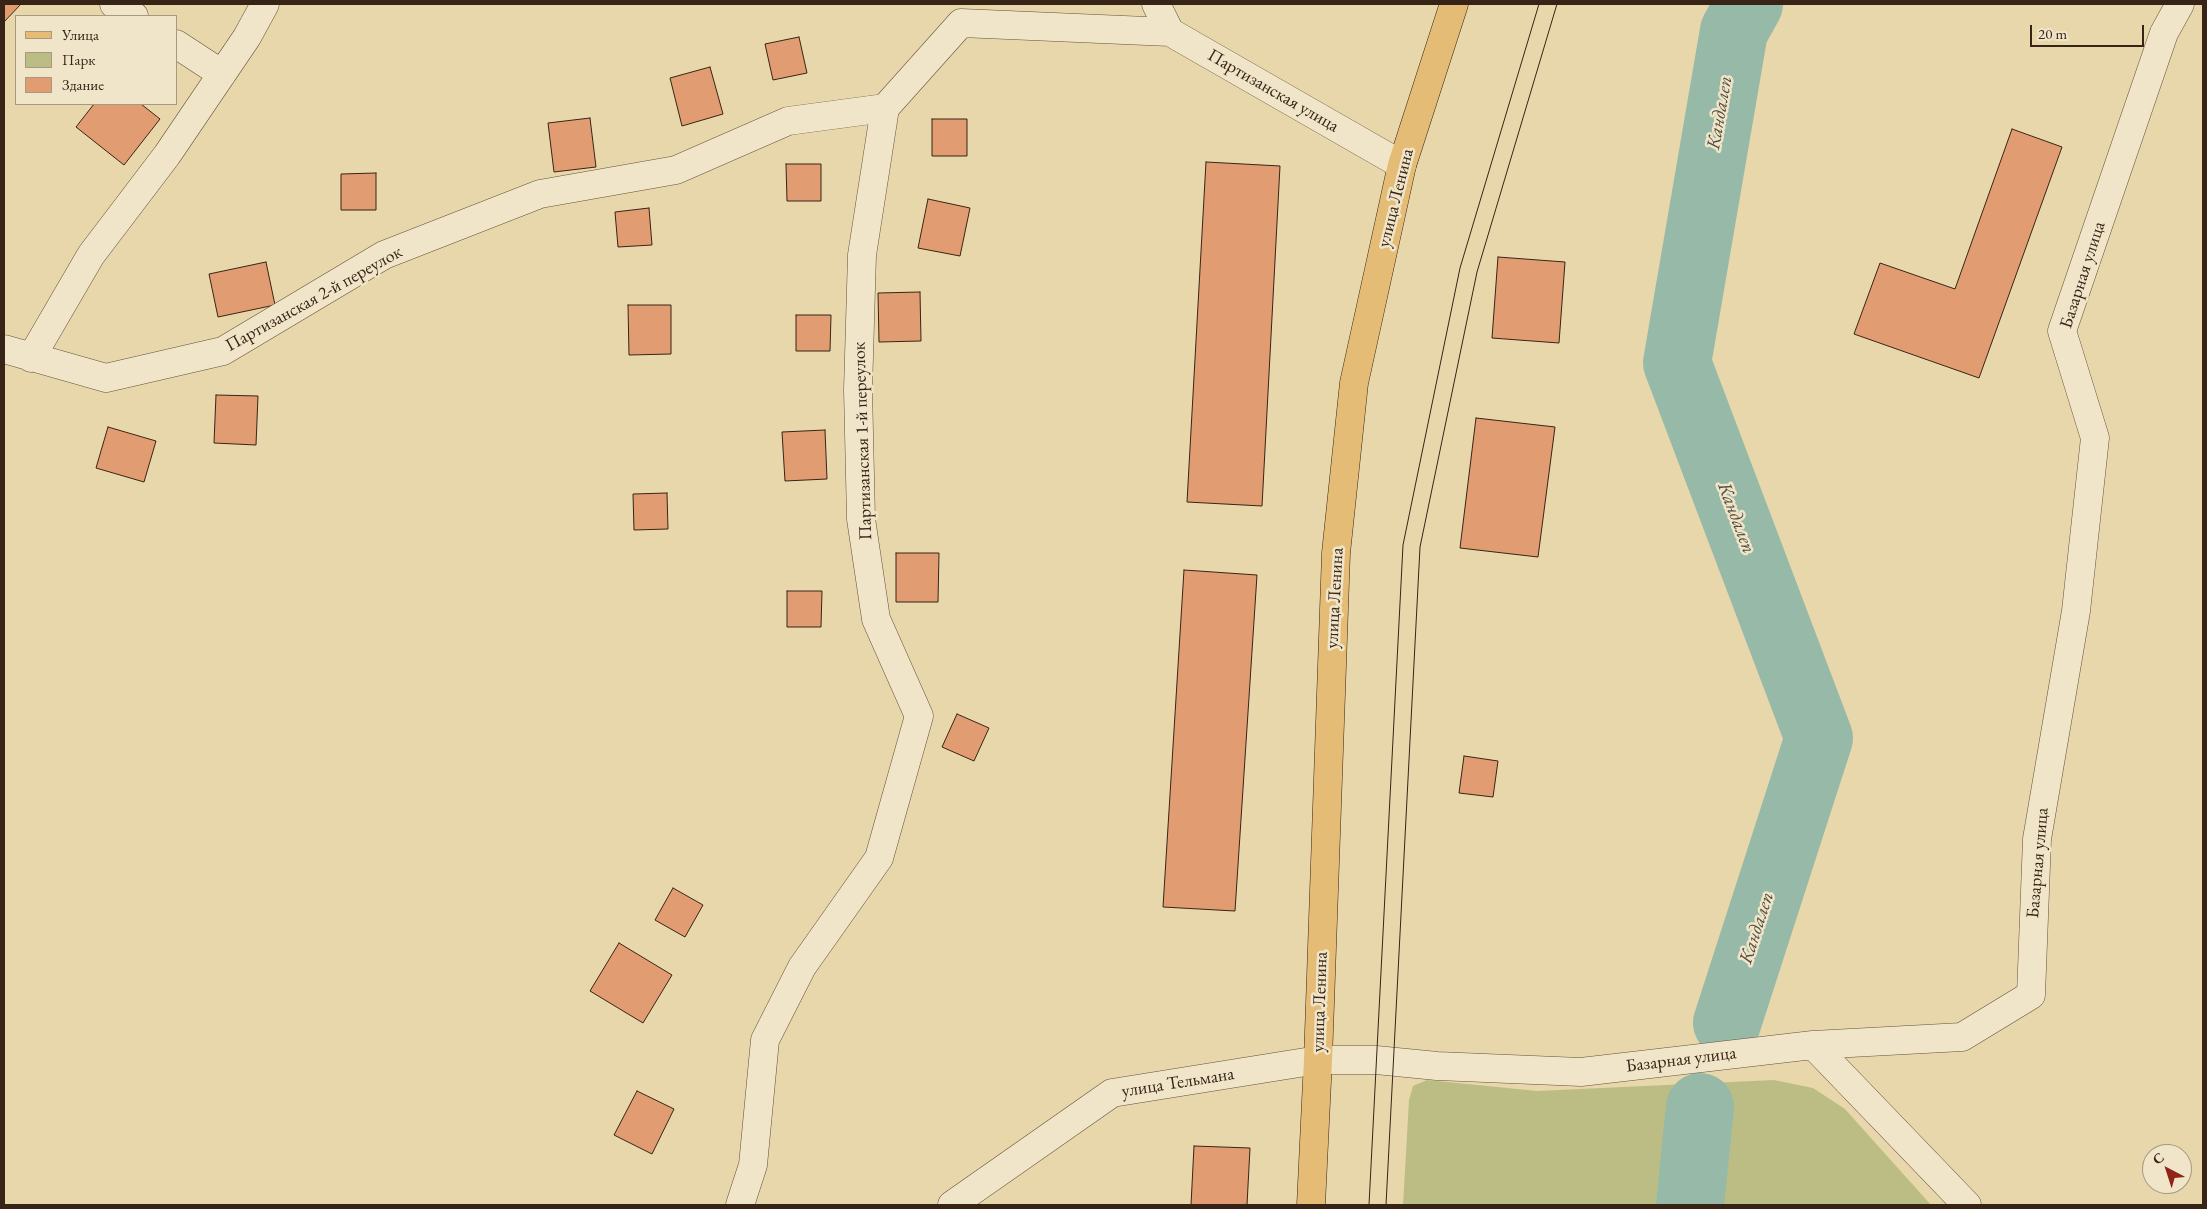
<!DOCTYPE html>
<meta charset="utf-8">
<style>
body{margin:0}
#map{position:relative;width:2207px;height:1209px;overflow:hidden;background:#e8d7aa;font-family:"EB Garamond",serif}
canvas{display:block}
.frame{position:absolute;inset:0;border:5px solid #372417;pointer-events:none}
.legend{position:absolute;left:15px;top:15px;width:162px;height:90px;box-sizing:border-box;background:#f0e5c8;border:1px solid #a69881;margin:0;padding:6px 9px;list-style:none;font-size:15px;color:#372417}
.legend li{display:flex;align-items:center;gap:10px;height:25px}
.legend b{width:25px;border:1px solid #a69881}
.north{position:absolute;left:2142px;top:1144px;width:50px;height:50px;box-sizing:border-box;background:#f0e5c8;border:1px solid #a69881;border-radius:50%;rotate:320deg;font-size:14px;font-weight:700;line-height:20px;text-align:center;color:#372417}
.north::after{content:'';display:block;margin:auto;width:18px;height:22px;background:#8f2418;clip-path:polygon(50% 0,100% 100%,50% 72%,0 100%)}
.scale{position:absolute;left:2030px;top:25px;width:114px;height:22px;box-sizing:border-box;border:2px solid #372417;border-top:0;padding-left:6px;font-size:15px;line-height:18px;white-space:nowrap;color:#372417;-webkit-text-stroke:4px #f0e5c8;paint-order:stroke}
</style>
<div id="map">
<canvas width="2207" height="1209"></canvas>
<div class="frame"></div>
<ul class="legend">
<li><b style="height:6px;background:#e4bc75"></b>Улица</li>
<li><b style="height:14px;background:#bbbd85"></b>Парк</li>
<li><b style="height:14px;background:#e29c71"></b>Здание</li>
</ul>
<div class="north">С</div>
<div class="scale">20 m</div>
</div>
<script>
const g = document.querySelector('canvas').getContext('2d');
g.lineJoin = 'round';
function fillPath(path, color) { g.fillStyle = color; g.fill(path, 'evenodd'); }
const toPath = rows => new Path2D(rows.map(r => 'M' + r).join(''));
function strokePath(path, color, width, dash) { g.strokeStyle = color; g.lineWidth = width; g.lineCap = dash ? 'butt' : 'round'; g.setLineDash(dash || []); g.stroke(path); }
function label(font, color, halo, rows, align = 'center') {
  g.font = font + ' "EB Garamond",serif'; g.lineWidth = 5; g.setLineDash([]); g.textBaseline = 'middle'; g.strokeStyle = halo; g.fillStyle = color; for (const [text, x, y, turn = 0] of rows) {
    g.save(); g.translate(x, y); g.rotate((+turn || 0) * Math.PI / 180); g.textAlign = isNaN(turn) ? turn : align; if (halo) g.strokeText(text, 0, 0); g.fillText(text, 0, 0); g.restore();
  }
}
const green = toPath([
 [1427,1080,1537,1091,1774,1080,1813,1088,1845,1109,1931,1205,1403,1205,1409,1100,1413,1086]
]);
const river = toPath([
 [1727,1023,1819,738,1677,363,1734,31,1749,4],
 [1690,1205,1700,1107]
]);
const building = toPath([
 [4,4,21,4,4,22,4,4],
 [799,37,807,73,773,80,765,44,799,37],
 [710,67,723,114,682,126,670,78,710,67],
 [94,104,141,104,160,119,124,165,76,127,94,104],
 [590,118,596,167,554,172,548,123,590,118],
 [932,119,967,119,967,156,932,156,932,119],
 [2012,129,2062,147,1979,378,1854,334,1880,263,1955,289,2012,129],
 [1206,162,1280,166,1262,506,1187,502,1206,162],
 [786,164,821,164,821,201,787,201,786,164],
 [376,173,376,210,341,210,341,174,376,173],
 [928,199,970,208,960,256,918,248,928,199],
 [649,208,652,245,618,247,615,212,649,208],
 [1498,257,1565,262,1559,343,1492,338,1498,257],
 [266,262,275,305,218,317,209,274,266,262],
 [920,292,921,341,879,342,878,293,920,292],
 [628,305,671,305,671,354,629,355,628,305],
 [796,315,831,315,830,351,796,351,796,315],
 [216,395,258,396,256,445,214,443,216,395],
 [1476,418,1555,427,1538,557,1460,548,1476,418],
 [108,427,156,441,144,482,96,468,108,427],
 [825,430,827,479,785,481,782,432,825,430],
 [667,493,668,529,634,530,633,494,667,493],
 [896,553,939,553,938,602,896,602,896,553],
 [1184,570,1257,575,1235,911,1163,907,1184,570],
 [787,591,822,591,821,627,787,627,787,591],
 [957,714,989,728,974,761,942,747,957,714],
 [1464,756,1498,761,1493,797,1459,793,1464,756],
 [673,888,703,905,685,937,655,920,673,888],
 [619,943,672,975,643,1023,590,991,619,943],
 [637,1091,674,1109,652,1154,614,1135,637,1091],
 [1194,1146,1250,1148,1247,1205,1191,1205,1194,1146]
]);
const minor = toPath([
 [114,4,134,16],
 [1156,4,1170,32,1402,165],
 [176,44,222,74],
 [4,349,106,378,223,351,384,255,540,194,676,170,788,121,885,108,961,23,1170,32],
 [31,358,91,255,167,155,247,37,265,4],
 [1813,1045,1967,1205],
 [740,1205,753,1165,765,1040,802,967,879,858,919,716,876,619,861,519,858,390,862,255,885,108],
 [952,1205,1112,1093,1318,1060,1376,1060,1437,1066,1581,1072,1813,1045,1962,1037,2031,995,2037,839,2076,611,2095,438,2062,331,2164,33,2180,4]
]);
const major = toPath([
 [1311,1205,1318,1060,1336,553,1354,383,1402,165,1454,4]
]);
const tram = toPath([
 [1369,1205,1403,545,1460,268,1539,4],
 [1386,1205,1420,547,1477,272,1557,4]
]);
const streetNames = [
 ["Партизанская улица",1273,91,30],
 ["улица Ленина",1396,198,-76],
 ["Базарная улица",2083,275,-72],
 ["Партизанская 2-й переулок",314,299,-29],
 ["Партизанская 1-й переулок",863,441,-92],
 ["улица Ленина",1335,598,-87],
 ["Базарная улица",2038,863,-85],
 ["улица Ленина",1320,1002,-88],
 ["Базарная улица",1681,1060,-7],
 ["улица Тельмана",1178,1083,-9]
];
const waterNames = [
 ["Кандалеп",1720,113,-80],
 ["Кандалеп",1736,518,69],
 ["Кандалеп",1757,928,-72]
];
fillPath(green, '#bbbd85');
strokePath(river, '#97baa8', 68);
fillPath(building, '#e29c71');
strokePath(building, '#372417', 1);
strokePath(minor, '#63513c', 29);
strokePath(major, '#372417', 29);
strokePath(minor, '#f0e5c8', 28);
strokePath(major, '#e4bc75', 28);
strokePath(tram, '#372417', 1);
label('18px', '#372417', '#f0e5c8', streetNames);
label('italic 19px', '#4f4a3b', '#f0e5c8', waterNames);
</script>
